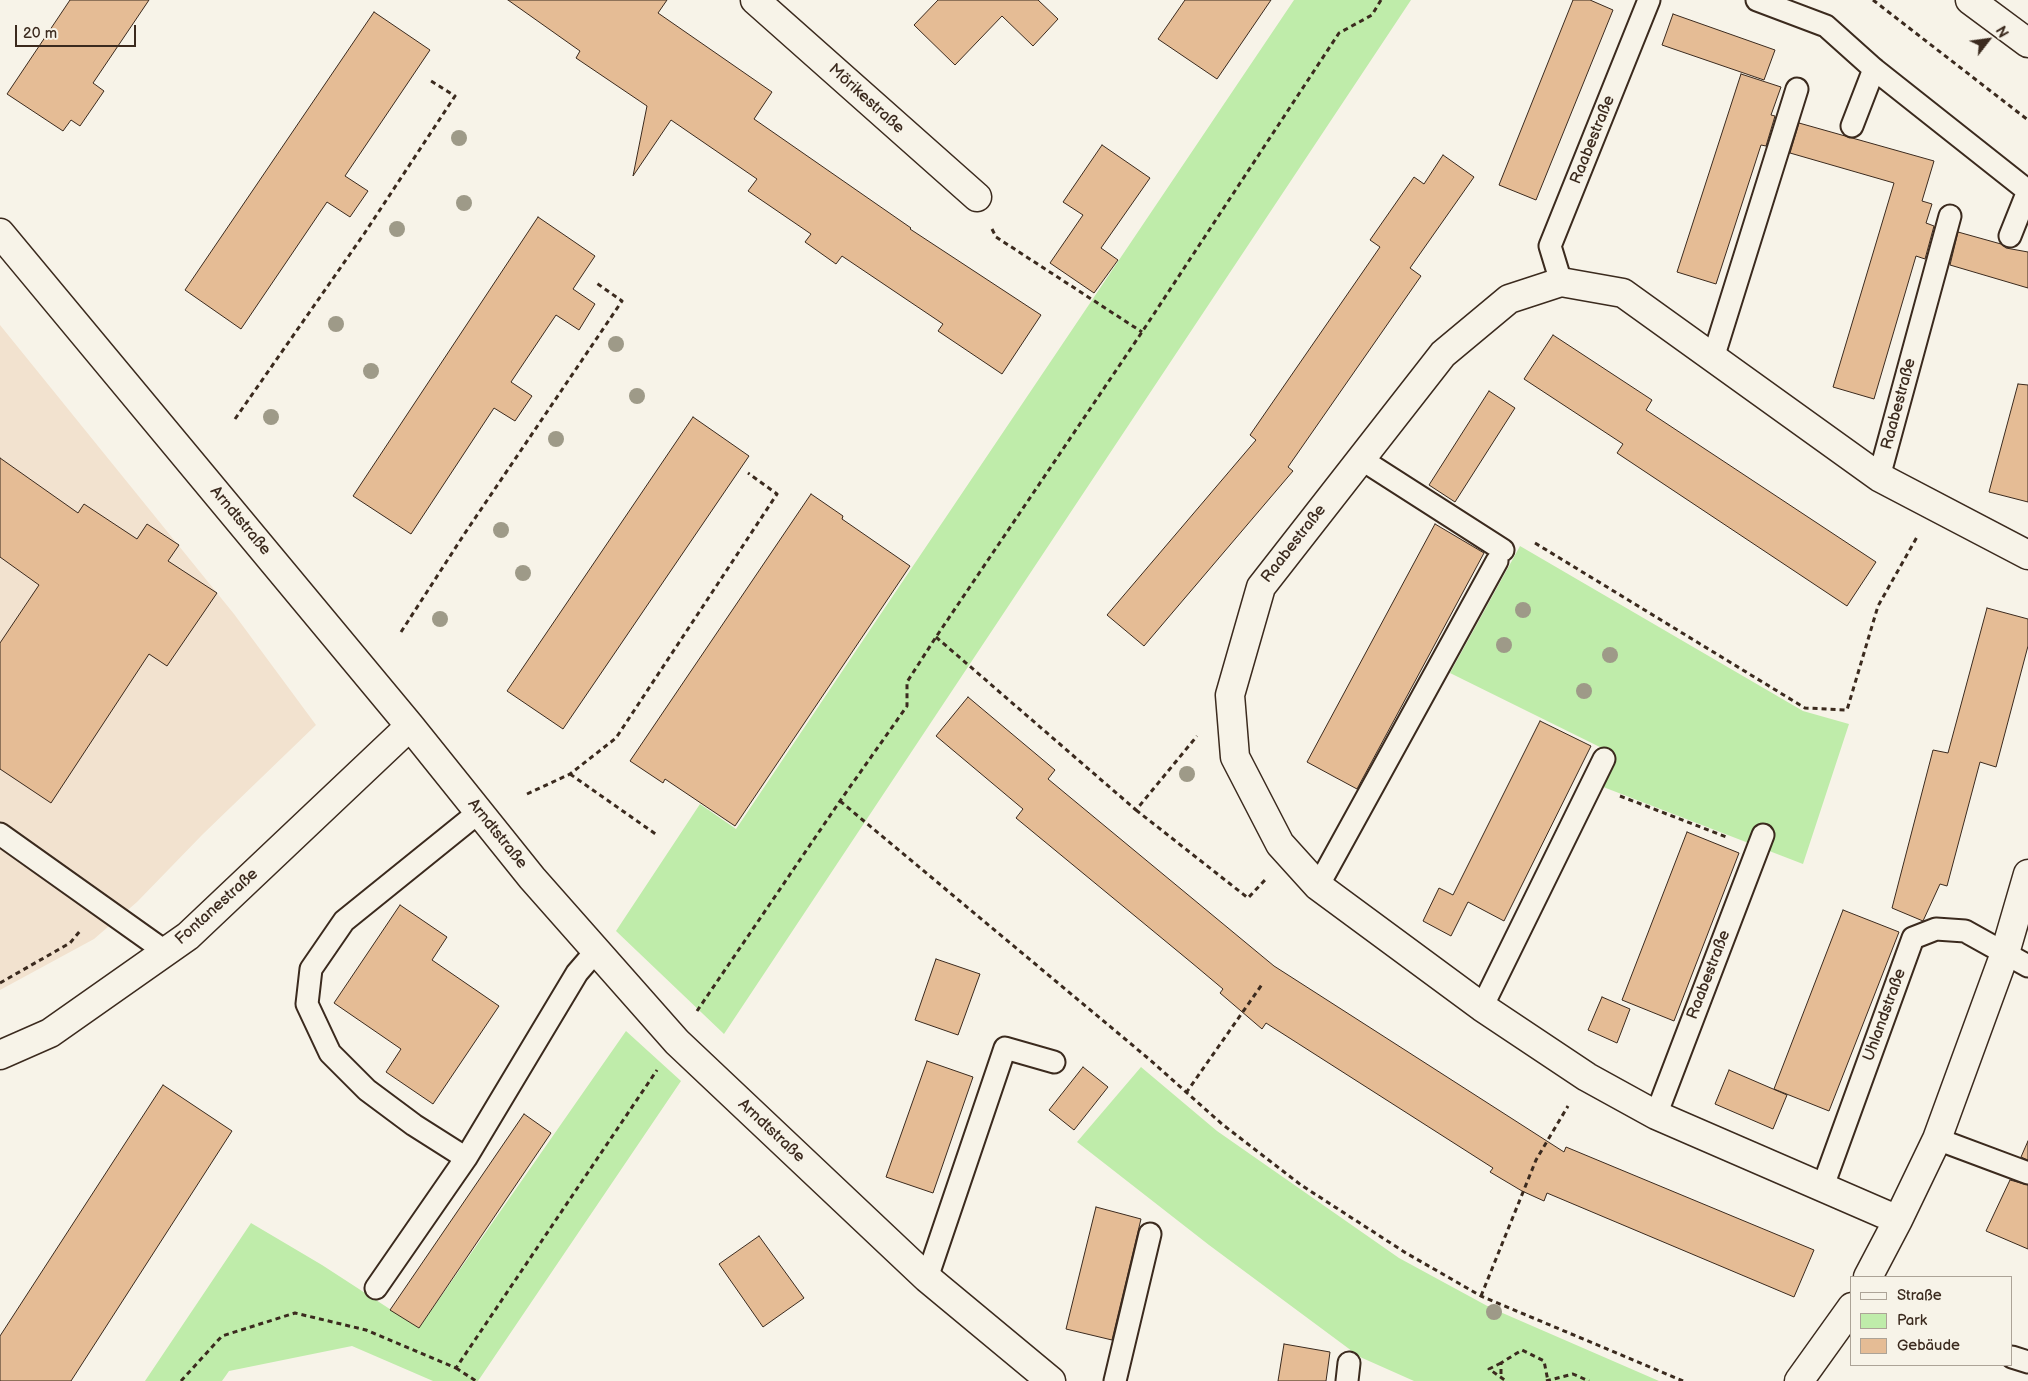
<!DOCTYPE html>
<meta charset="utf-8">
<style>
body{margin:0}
#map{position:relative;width:2028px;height:1381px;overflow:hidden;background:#f7f3e8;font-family:"Balsamiq Sans",sans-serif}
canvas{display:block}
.legend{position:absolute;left:1850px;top:1276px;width:162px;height:90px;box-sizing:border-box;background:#f7f3e8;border:1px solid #aca397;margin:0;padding:6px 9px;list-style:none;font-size:15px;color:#3b2a1e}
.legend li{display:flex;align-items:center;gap:10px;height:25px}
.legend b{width:25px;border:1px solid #aca397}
.north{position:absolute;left:1963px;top:15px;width:50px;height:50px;-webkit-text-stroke:4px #f7f3e8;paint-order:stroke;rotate:60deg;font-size:14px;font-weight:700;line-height:20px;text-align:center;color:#3b2a1e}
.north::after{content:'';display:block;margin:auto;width:18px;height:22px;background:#3b2a1e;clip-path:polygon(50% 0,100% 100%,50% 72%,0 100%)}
.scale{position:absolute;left:15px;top:25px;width:121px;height:22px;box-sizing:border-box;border:2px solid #3b2a1e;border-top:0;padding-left:6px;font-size:15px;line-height:18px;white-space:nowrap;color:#3b2a1e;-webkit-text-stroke:4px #f7f3e8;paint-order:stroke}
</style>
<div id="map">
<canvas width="2028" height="1381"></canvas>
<ul class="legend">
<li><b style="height:6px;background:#f7f3e8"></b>Straße</li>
<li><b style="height:14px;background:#bfecaa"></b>Park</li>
<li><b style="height:14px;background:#e5bc95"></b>Gebäude</li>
</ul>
<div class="north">N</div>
<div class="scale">20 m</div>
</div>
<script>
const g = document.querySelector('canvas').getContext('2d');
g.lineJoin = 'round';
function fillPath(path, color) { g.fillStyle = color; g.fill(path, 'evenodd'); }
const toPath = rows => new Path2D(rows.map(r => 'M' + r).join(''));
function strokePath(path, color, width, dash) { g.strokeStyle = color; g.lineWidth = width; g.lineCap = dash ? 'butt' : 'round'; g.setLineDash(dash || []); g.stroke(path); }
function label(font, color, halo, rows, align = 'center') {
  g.font = font + ' "Balsamiq Sans",sans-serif'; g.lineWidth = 4.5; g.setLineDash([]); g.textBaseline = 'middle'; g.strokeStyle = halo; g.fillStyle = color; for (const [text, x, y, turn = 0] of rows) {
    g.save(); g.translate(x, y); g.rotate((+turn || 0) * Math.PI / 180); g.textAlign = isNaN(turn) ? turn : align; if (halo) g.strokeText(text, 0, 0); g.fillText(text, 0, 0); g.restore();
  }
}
const built = toPath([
 [0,325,234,614,316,725,203,834,137,902,94,939,0,990]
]);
const green = toPath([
 [1294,0,1411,0,724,1034,616,931,700,804,736,829],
 [1520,546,1803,711,1849,724,1803,864,1598,785,1614,754,1450,673],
 [626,1031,681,1081,478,1381,433,1381,352,1346,229,1371,222,1381,145,1381,251,1223,322,1265,419,1328],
 [1141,1067,1217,1131,1399,1258,1491,1308,1659,1381,1414,1381,1360,1357,1209,1245,1077,1142]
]);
const building = toPath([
 [70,0,149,0,93,83,104,91,80,126,71,120,63,131,7,94,70,0],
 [508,0,667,0,658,13,772,92,754,119,911,228,910,229,1041,315,1002,374,938,331,943,324,842,256,836,264,805,242,811,234,748,191,757,179,671,120,633,176,647,106,576,58,580,51,508,0],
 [938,0,1038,0,1058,19,1033,46,1002,16,955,65,914,25,938,0],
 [1185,0,1271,0,1217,79,1158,39,1185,0],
 [1573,0,1590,0,1613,10,1536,200,1499,185,1573,0],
 [374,12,430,50,345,176,368,191,350,217,327,202,241,329,185,290,374,12],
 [1673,14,1775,50,1764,80,1662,45,1673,14],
 [1741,74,1781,87,1771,115,1775,116,1766,146,1761,145,1716,284,1677,272,1741,74],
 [1799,123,1934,161,1922,201,1932,204,1926,223,1934,226,1925,259,1916,256,1874,399,1833,387,1894,183,1790,153,1799,123],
 [1102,145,1150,178,1101,248,1118,260,1094,293,1050,263,1083,215,1063,202,1102,145],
 [1443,155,1474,177,1410,268,1421,276,1288,467,1293,471,1144,646,1107,615,1256,440,1250,435,1380,247,1370,240,1414,177,1424,184,1443,155],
 [538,217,595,256,573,289,595,304,579,330,556,315,511,382,532,396,515,421,494,408,411,534,353,496,538,217],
 [1958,232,2001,244,2006,248,2028,252,2028,288,1950,265,1958,232],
 [1553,335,1652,400,1646,410,1876,562,1847,606,1617,453,1623,444,1524,379,1553,335],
 [2018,384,2028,385,2028,502,1989,492,2018,384],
 [1489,391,1515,408,1455,502,1429,485,1489,391],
 [693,417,749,456,563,729,507,691,693,417],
 [0,458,78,513,84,504,137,539,147,524,179,545,168,561,217,593,167,666,149,654,51,803,0,769,0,643,39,585,0,557,0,458],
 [811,494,843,516,842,519,910,566,735,826,665,779,663,783,630,761,811,494],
 [1435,524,1484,553,1357,789,1307,762,1435,524],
 [1987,608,2028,619,2028,646,1996,767,1980,762,1947,886,1940,884,1923,921,1892,908,1933,750,1948,753,1987,608],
 [968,697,1055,770,1048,779,1274,966,1564,1152,1566,1147,1814,1250,1794,1297,1547,1193,1544,1201,1522,1191,1490,1172,1493,1168,1266,1023,1262,1029,1220,993,1223,989,1192,963,1016,818,1023,809,936,736,968,697],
 [1540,721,1591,746,1504,921,1468,902,1451,936,1423,921,1439,888,1453,895,1540,721],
 [1687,832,1739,853,1674,1021,1622,1000,1687,832],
 [400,905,447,937,432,960,499,1006,433,1104,386,1072,401,1049,334,1003,400,905],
 [1843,910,1899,932,1829,1111,1774,1089,1843,910],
 [936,959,980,974,958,1035,915,1020,936,959],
 [1602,997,1630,1009,1617,1043,1588,1030,1602,997],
 [927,1061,973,1077,933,1193,886,1177,927,1061],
 [1083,1067,1108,1087,1074,1130,1049,1110,1083,1067],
 [1729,1070,1787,1095,1773,1129,1715,1104,1729,1070],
 [163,1085,232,1131,71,1381,0,1381,0,1336,163,1085],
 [524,1114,551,1133,419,1328,390,1310,524,1114],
 [2028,1141,2028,1160,2021,1157,2028,1141],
 [2010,1180,2028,1185,2028,1249,1986,1231,2010,1180],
 [1096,1207,1141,1219,1112,1340,1066,1329,1096,1207],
 [759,1236,804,1298,763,1327,719,1264,759,1236],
 [1284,1344,1330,1352,1326,1381,1278,1381,1284,1344]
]);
const path = toPath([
 [1873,0,2028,120],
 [992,229,996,237,1142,332],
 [235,419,364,234,455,96,431,81],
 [1535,543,1805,708,1847,710,1878,606,1917,537],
 [401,632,465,533,622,301,595,282],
 [936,637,1136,810,1197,736],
 [570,774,657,835],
 [527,794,570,774,616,738,777,494,748,473],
 [1620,796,1729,838],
 [840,801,1149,1059,1222,1124,1301,1185,1406,1253,1481,1296,1683,1381],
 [1136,810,1248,898,1265,880],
 [0,983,70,943,80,931],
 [697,1011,840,801,907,706,907,682,936,637,1142,332,1339,33,1372,15,1381,0],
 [1186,1093,1263,983],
 [1481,1296,1536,1160,1568,1106],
 [1501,1363,1489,1369,1506,1381],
 [456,1368,476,1381],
 [1501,1374,1501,1363,1522,1350,1544,1361,1548,1381],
 [181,1381,222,1336,295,1313,366,1330,456,1368,657,1070],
 [1546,1381,1573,1374,1589,1381]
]);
const service = toPath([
 [1757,0,1826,26,1874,69,2028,191],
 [1852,126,1874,69],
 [2010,236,2028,191],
 [1561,282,1550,246,1649,0],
 [1713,358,1797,89],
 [1361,459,1503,550],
 [1879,477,1950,216],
 [0,834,166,952],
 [1318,886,1497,561],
 [1482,1007,1604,759],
 [1656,1115,1763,835],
 [1937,1139,2028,1173],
 [466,1158,414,1125,367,1090,330,1053,307,1004,311,969,344,921,479,812],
 [1823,1186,1913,938,1936,929,1965,931,2028,966],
 [927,1278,1005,1048,1054,1062],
 [376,1288,466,1158,577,973,596,951],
 [2012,1357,2028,1362],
 [1115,1381,1150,1234],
 [1347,1381,1349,1363]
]);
const minor = toPath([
 [755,0,977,197],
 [0,233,410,726,532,878,677,1042,927,1278,1051,1381],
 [0,1055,50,1033,188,936,410,726],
 [1898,1220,1656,1115,1587,1077,1482,1007,1318,886,1280,844,1235,757,1230,695,1261,587,1443,354,1509,299,1561,282,1623,293,1879,477,2028,555],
 [1868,1277,1898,1220,1937,1139,2005,953,2028,874],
 [1799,1381,1852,1307]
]);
const secondary = toPath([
 [1970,0,2028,43]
]);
const trees = [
 [459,138],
 [464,203],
 [397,229],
 [336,324],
 [616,344],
 [371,371],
 [637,396],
 [271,417],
 [556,439],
 [501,530],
 [523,573],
 [1523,610],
 [440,619],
 [1504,645],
 [1610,655],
 [1584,691],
 [1187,774],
 [1494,1312]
];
const streetNames = [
 ["Mörikestraße",866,99,42],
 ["Raabestraße",1593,140,-68],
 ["Raabestraße",1899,404,-75],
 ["Arndtstraße",240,521,50],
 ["Raabestraße",1294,544,-52],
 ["Arndtstraße",497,834,51],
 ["Fontanestraße",217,907,-42],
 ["Raabestraße",1709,975,-69],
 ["Uhlandstraße",1885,1015,-70],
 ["Arndtstraße",771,1131,43]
];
fillPath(built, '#f2e2cf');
fillPath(green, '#bfecaa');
fillPath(building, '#e5bc95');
strokePath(building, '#3b2a1e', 1);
strokePath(service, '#3b2a1e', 25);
strokePath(minor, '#3b2a1e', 31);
strokePath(secondary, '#3b2a1e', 31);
strokePath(path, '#3b2a1e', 3, [5, 4]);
strokePath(service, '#f7f3e8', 21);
strokePath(minor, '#f7f3e8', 28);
strokePath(secondary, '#f7f3e8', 28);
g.fillStyle = '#9e9a88';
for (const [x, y] of trees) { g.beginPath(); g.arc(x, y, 8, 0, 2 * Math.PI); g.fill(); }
label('16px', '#3b2a1e', '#f7f3e8', streetNames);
</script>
